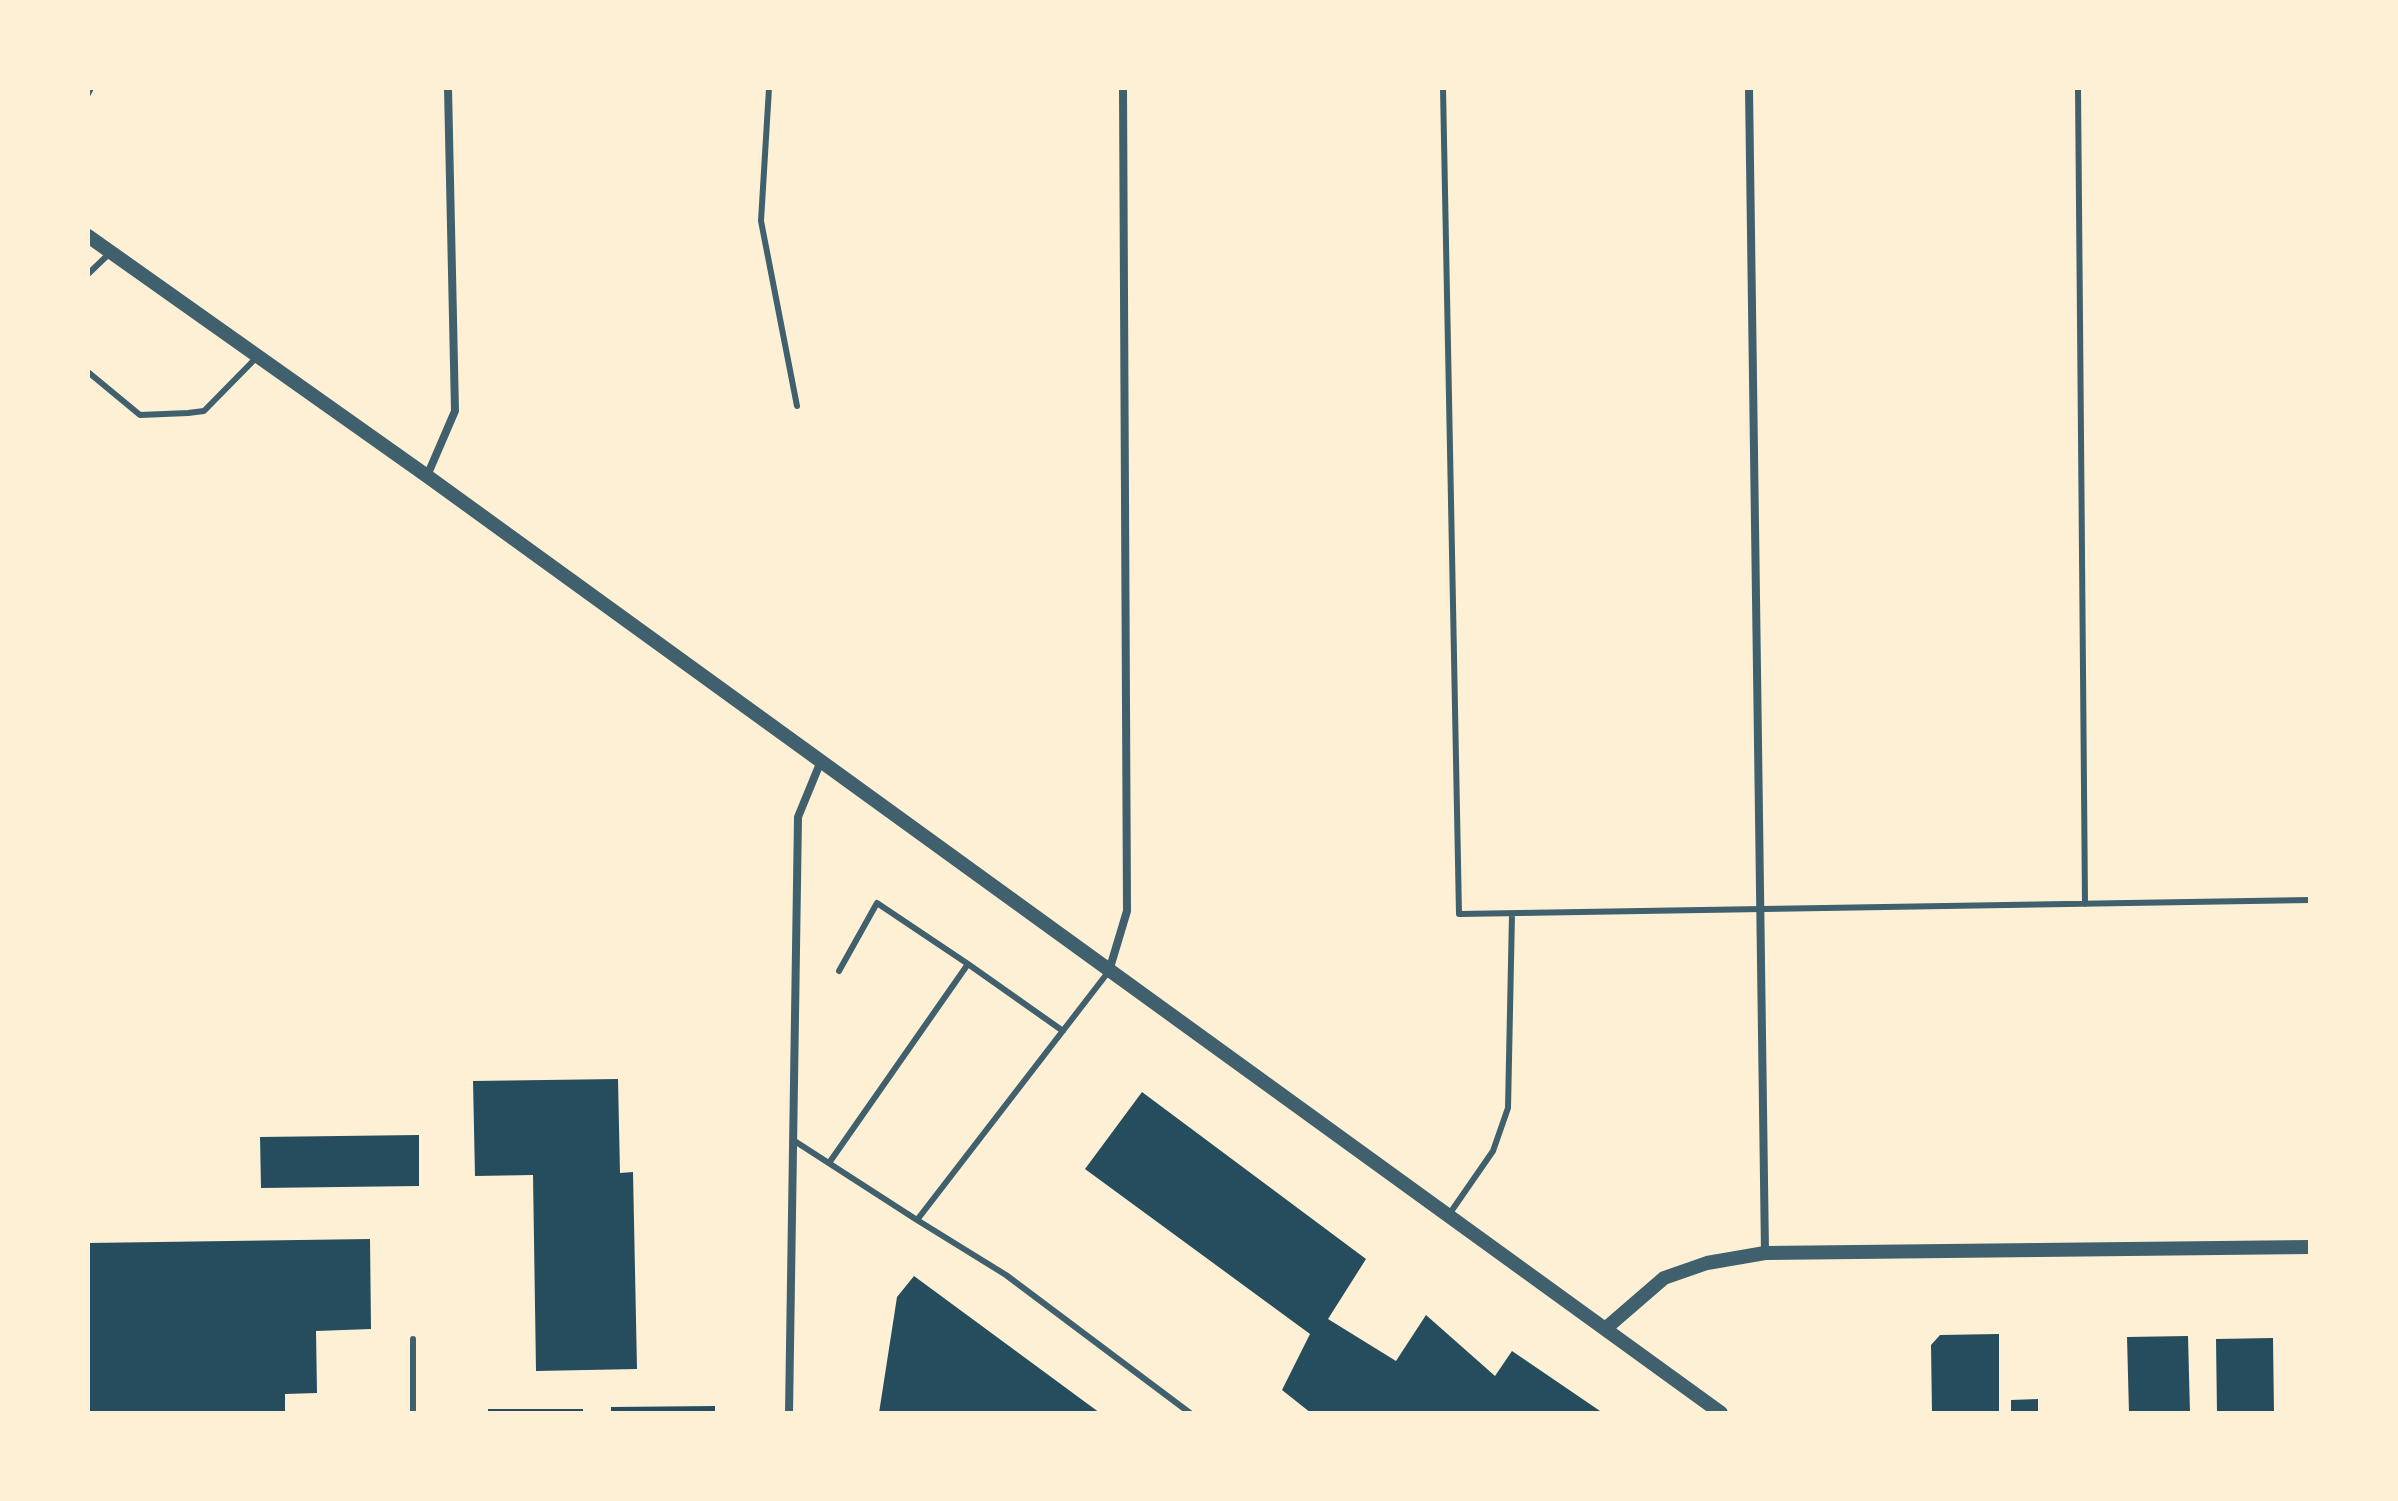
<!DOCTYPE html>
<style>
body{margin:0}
#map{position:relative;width:2398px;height:1501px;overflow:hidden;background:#fdf0d5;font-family:"Noto Serif",serif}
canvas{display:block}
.frame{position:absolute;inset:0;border:90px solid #fdf0d5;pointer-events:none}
</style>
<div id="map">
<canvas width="2398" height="1501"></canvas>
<div class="frame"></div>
</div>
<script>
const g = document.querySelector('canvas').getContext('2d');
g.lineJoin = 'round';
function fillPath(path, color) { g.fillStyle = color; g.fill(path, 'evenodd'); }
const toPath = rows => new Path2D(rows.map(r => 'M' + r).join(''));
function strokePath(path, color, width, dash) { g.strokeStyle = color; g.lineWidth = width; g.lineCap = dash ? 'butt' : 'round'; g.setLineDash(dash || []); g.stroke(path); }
const building = toPath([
 [618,1079,620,1173,633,1172,637,1369,536,1371,533,1175,475,1176,473,1081],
 [1142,1092,1366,1259,1328,1319,1396,1361,1426,1315,1495,1376,1512,1351,1603,1413,1311,1413,1282,1390,1310,1334,1085,1169],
 [419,1135,419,1186,261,1188,260,1137],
 [370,1239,371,1329,316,1331,317,1393,285,1394,285,1413,88,1413,88,1243],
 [914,1276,1100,1413,879,1413,897,1297],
 [1999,1334,1999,1413,1932,1413,1931,1345,1940,1335],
 [2188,1336,2190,1413,2129,1413,2127,1337],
 [2273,1338,2274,1413,2217,1413,2216,1339],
 [2038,1399,2038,1413,2011,1413,2011,1400],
 [715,1406,715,1413,611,1413,611,1407],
 [488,1409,583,1409,583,1413,488,1413]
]);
const service = toPath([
 [769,88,761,221,797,406],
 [1443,88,1459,914,2310,900],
 [2078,88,2085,904],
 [88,94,91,88],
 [88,274,111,252],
 [88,372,140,415,188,413,204,411,258,356],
 [839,971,877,903,968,964],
 [793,1140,917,1220,1109,971],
 [829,1163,968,964,1063,1031],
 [1448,1216,1493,1151,1508,1108,1512,914],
 [917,1220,1006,1275,1190,1413],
 [413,1339,413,1413]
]);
const minor = toPath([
 [1749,88,1765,1253],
 [427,476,455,411,448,88],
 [1109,971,1127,911,1123,88],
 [789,1413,798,817,821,761]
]);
const tertiary = toPath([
 [88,236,427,476,1721,1413],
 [1605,1329,1664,1278,1707,1263,1765,1253,2310,1247]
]);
fillPath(building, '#264d5e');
strokePath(service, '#3f606c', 6);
strokePath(minor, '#3f606c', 8);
strokePath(tertiary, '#3f606c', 14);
</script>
